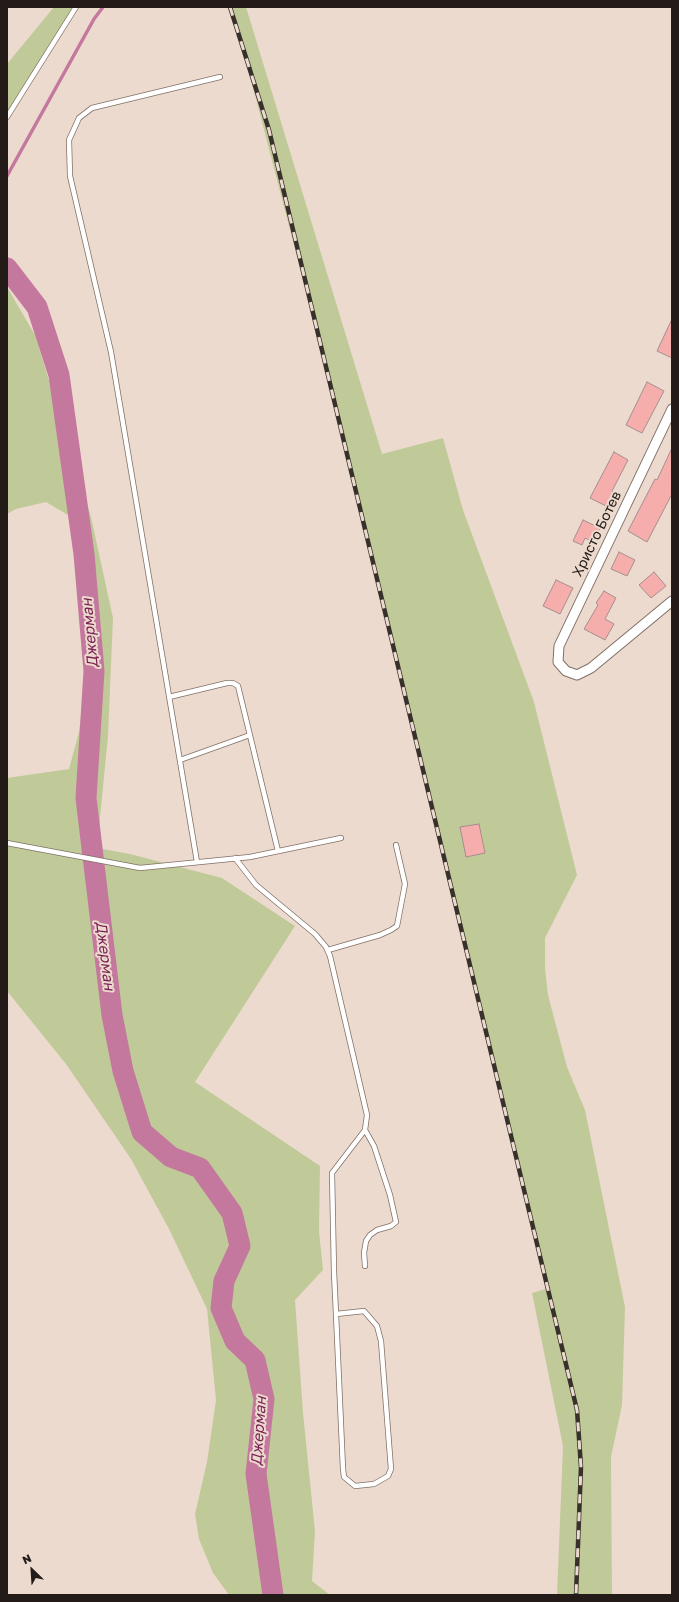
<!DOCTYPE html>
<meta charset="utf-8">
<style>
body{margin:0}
#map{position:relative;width:679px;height:1602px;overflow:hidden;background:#eddace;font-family:"Golos Text",sans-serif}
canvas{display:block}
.frame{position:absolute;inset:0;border:8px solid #221b17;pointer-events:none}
.north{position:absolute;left:12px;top:1550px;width:40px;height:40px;-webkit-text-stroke:3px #eddace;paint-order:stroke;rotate:335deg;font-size:11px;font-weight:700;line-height:16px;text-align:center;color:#221b17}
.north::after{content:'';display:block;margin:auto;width:14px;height:18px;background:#221b17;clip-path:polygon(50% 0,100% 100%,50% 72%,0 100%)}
</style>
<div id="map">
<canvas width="679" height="1602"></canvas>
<div class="frame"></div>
<div class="north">N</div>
</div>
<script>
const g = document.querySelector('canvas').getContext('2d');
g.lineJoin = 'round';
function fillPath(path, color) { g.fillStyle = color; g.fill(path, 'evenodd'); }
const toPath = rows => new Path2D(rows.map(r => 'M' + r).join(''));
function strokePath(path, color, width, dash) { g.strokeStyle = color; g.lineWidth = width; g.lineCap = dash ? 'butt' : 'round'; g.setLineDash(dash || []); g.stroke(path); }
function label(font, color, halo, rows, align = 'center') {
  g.font = font + ' "Golos Text",sans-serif'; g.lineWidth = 4; g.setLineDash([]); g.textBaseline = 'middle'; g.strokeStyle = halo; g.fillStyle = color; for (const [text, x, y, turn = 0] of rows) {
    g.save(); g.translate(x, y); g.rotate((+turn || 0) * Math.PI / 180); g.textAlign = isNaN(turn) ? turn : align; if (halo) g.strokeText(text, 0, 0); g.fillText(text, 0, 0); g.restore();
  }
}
const green = toPath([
 [54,7,76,7,7,117,7,64],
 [230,7,246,7,382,454,443,438,463,510,534,702,577,875,545,938,545,968,548,995,567,1067,585,1110,625,1307,622,1405,611,1457,612,1595,557,1595,563,1446,532,1293,549,1288,331,388,235,18],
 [7,287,35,335,91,517,113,618,108,736,97,848,130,854,222,878,295,926,195,1082,320,1166,319,1231,323,1270,295,1300,303,1413,315,1531,312,1581,330,1595,229,1595,213,1573,199,1539,195,1514,207,1462,216,1400,207,1309,169,1229,131,1159,66,1064,7,991,7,778,69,769,79,732,88,661,78,521,46,502,16,509,7,514]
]);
const stream = toPath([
 [7,176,94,19,103,7]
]);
const river = toPath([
 [7,268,37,307,59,375,84,554,94,671,86,798,112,1015,123,1071,142,1132,171,1157,200,1168,232,1213,240,1246,224,1281,221,1308,235,1341,255,1360,264,1399,256,1474,273,1595]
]);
const building = toPath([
 [672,319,672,358,657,351,672,319],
 [647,382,664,391,642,433,626,425,647,382],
 [672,448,672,494,647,542,628,531,655,479,657,480,672,448],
 [614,452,628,460,612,491,615,493,608,507,590,498,614,452],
 [583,520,600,528,593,542,585,538,582,545,573,541,583,520],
 [619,552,635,560,627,576,611,569,619,552],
 [654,572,666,586,651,598,639,585,654,572],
 [556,580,573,588,560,614,543,606,556,580],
 [604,591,616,598,605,619,614,624,605,640,584,629,598,605,596,603,604,591],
 [479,824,485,853,466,857,460,827,479,824]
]);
const service = toPath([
 [7,117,76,7],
 [169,697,227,683,233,683,238,686,278,851],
 [180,760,250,735],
 [7,843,140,868,250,857,341,838],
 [235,858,256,885,315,934,326,947,330,956,367,1115,365,1130,332,1173,334,1272,336,1314,343,1469,344,1477,355,1486,374,1484,388,1476,391,1469,381,1341,377,1326,364,1311,336,1314],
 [197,862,111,352,70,176,69,140,79,118,92,108,220,77],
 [328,950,380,935,391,930,397,926,405,884,396,845],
 [365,1266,364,1253,366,1241,370,1235,377,1230,391,1226,396,1222,390,1195,374,1146,365,1130]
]);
const minor = toPath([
 [672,409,559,646,558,662,566,671,577,675,591,668,672,601]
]);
const rail = toPath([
 [230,7,269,130,577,1410,581,1467,576,1595]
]);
const streetNames = [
 ["Христо Ботев",597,534,-64]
];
const waterNames = [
 ["Джерман",90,633,-95],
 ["Джерман",105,956,83],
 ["Джерман",259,1431,-86]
];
fillPath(green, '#c0ca99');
strokePath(stream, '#c4789e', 3.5);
strokePath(river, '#c4789e', 21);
fillPath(building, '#f6aeac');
strokePath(building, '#a48e8d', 1);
strokePath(service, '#817066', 6);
strokePath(minor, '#817066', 11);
strokePath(service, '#fff', 4.5);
strokePath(minor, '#fff', 9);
strokePath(rail, '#38302b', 4.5);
strokePath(rail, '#eddace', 3, [9]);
label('14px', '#221b17', '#eddace', streetNames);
label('italic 15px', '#791f53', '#eddace', waterNames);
</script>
